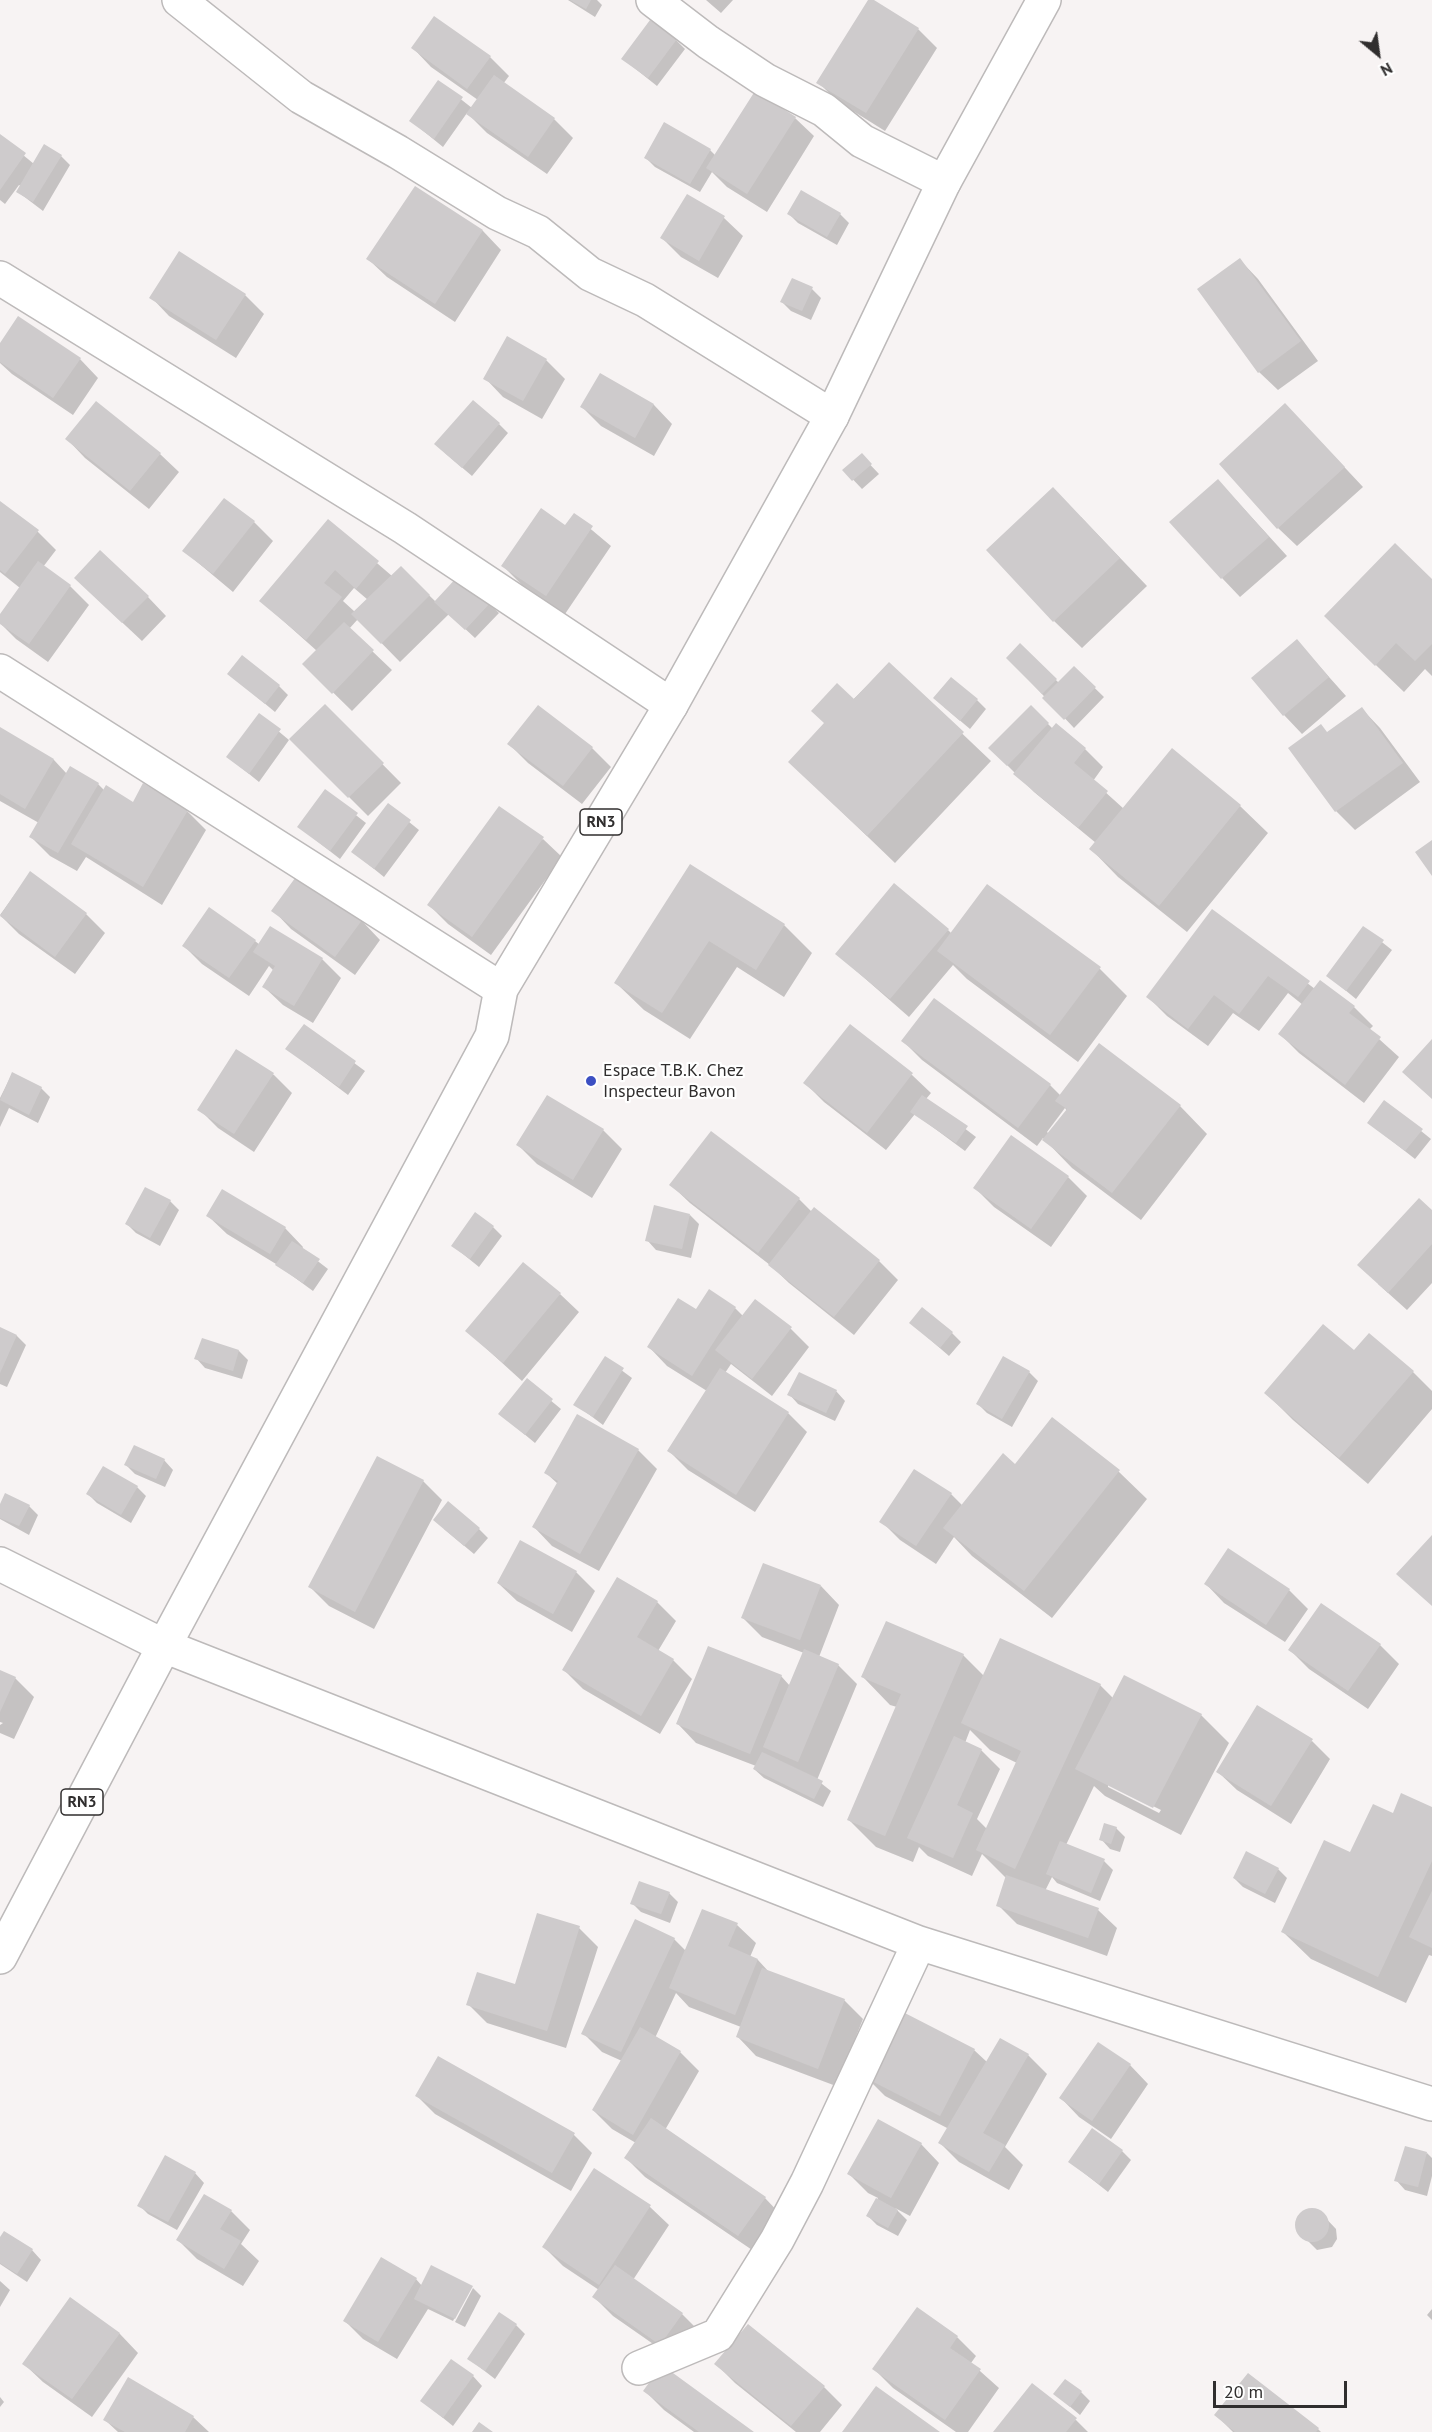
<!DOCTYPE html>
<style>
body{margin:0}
#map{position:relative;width:1432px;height:2432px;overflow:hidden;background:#f7f3f3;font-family:"PT Sans",sans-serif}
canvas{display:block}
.north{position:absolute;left:1348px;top:24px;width:60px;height:60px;-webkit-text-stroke:4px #fff;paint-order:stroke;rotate:151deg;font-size:16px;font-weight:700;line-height:24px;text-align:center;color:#302e2e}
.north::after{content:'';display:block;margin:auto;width:21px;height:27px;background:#302e2e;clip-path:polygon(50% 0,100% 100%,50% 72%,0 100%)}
.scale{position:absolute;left:1213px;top:2381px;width:134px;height:27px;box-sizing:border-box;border:3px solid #302e2e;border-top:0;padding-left:8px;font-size:18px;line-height:21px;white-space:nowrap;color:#302e2e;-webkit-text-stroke:4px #fff;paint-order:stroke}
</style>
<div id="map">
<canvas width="1432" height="2432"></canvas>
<div class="north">N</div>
<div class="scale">20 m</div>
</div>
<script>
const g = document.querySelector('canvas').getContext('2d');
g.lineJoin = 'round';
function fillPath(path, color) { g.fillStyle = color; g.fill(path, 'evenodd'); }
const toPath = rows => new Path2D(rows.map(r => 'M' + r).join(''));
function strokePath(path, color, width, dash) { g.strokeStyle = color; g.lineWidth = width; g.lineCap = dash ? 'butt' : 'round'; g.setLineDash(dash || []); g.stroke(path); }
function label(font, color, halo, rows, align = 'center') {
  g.font = font + ' "PT Sans",sans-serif'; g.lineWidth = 4.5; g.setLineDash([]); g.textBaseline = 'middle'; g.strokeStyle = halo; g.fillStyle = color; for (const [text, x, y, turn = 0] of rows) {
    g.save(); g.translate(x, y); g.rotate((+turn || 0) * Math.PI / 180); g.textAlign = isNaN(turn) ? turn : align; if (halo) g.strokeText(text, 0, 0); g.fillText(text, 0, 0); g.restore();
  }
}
const shadow = toPath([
 [568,0,597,0,602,5,595,17],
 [706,0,733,0,721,13],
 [870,0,918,29,937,48,885,131,837,101,818,82],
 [434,18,490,57,509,76,503,84,554,119,573,138,547,174,487,133,467,113,443,147,411,121,439,82,472,108,478,100,431,67,413,48],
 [676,40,685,49,657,86,623,59],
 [795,118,814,136,767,212,727,187,712,172,700,192,655,167,646,158,710,150,716,156],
 [0,136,34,164,61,156,70,165,43,211,18,192,21,186,19,185,5,204,0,200],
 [415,188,483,231,501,250,455,322,387,277,368,259],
 [688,196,724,218,743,236,718,278,681,257,662,238],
 [789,214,840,214,849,223,837,245,798,223],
 [179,253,245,295,264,314,236,358,169,316,151,297],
 [1240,260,1258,279,1318,361,1278,390,1259,372],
 [812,289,821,298,811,320,791,311,782,302],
 [0,345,80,359,98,378,73,415,12,374,0,363],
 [546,360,565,379,542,419,503,397,485,378],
 [600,375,654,405,672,424,654,456,601,426,582,407],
 [499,424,508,433,472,476,445,453],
 [1304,424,1363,487,1297,546,1278,528],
 [67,439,160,454,179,472,149,509,85,458],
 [861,455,879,474,862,489,844,470],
 [1236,500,1287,556,1240,597,1222,578],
 [0,504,38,532,56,550,43,567,70,586,89,605,48,662,16,639,0,623,0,616,20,588,0,572],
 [574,515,611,546,565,614,522,585,503,566,566,527],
 [1081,517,1147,586,1082,648,1054,621],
 [328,521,392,576,401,568,436,602,490,604,499,613,475,638,449,614,400,662,358,619,349,629,392,670,352,711,304,664,317,651,261,601],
 [354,588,368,600,355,612,343,601],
 [254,522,273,541,233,592,184,551],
 [1432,581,1432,676,1425,669,1404,692,1354,644],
 [95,597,148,597,166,616,142,641],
 [1297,641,1346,696,1302,734,1284,715],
 [1020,645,1059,683,1074,668,1104,697,1074,728,1008,658],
 [889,664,991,761,895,863,790,762],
 [229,674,279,686,288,695,275,712],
 [977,700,986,709,970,729,944,707],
 [325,706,401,783,368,816,291,739],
 [1031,707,1053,729,1085,749,1103,767,1093,781,1124,809,1240,806,1268,833,1187,932,1118,877,1091,849,1096,843,1034,792,990,748],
 [1362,709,1380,728,1420,782,1355,830,1336,811,1290,749,1328,734],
 [259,715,289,740,259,782,228,757],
 [0,729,54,760,67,774,98,784,105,791,134,804,187,811,206,830,162,905,86,857,77,871,50,856,31,837,39,823,0,801],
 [509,744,592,748,611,767,582,804,528,763],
 [325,791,366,823,340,859,299,827],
 [388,805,419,830,384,877,353,852],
 [543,839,562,857,491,955,448,924,429,905],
 [690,866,784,925,812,953,784,997,737,967,690,1039,644,1010,616,983],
 [30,873,86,914,105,933,75,974,19,934,0,915],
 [298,876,362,921,380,940,355,975,291,929,273,910],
 [988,886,1100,969,1127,996,1078,1062,967,979,953,965,909,1017,837,954,948,930,952,934],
 [1213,911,1315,989,1321,982,1354,1007,1373,1026,1369,1030,1399,1057,1364,1103,1299,1053,1280,1034,1303,1005,1288,993,1259,1031,1233,1013,1208,1046,1167,1016,1148,997],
 [270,928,322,959,341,978,313,1023,283,1005,264,987,274,971,269,966,249,996,202,964,183,945,255,941,260,945],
 [1364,928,1392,950,1356,999,1328,976],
 [304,1026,365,1071,348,1095,287,1049],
 [903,1041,1050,1085,1061,1096,1180,1106,1207,1134,1141,1220,1072,1168,1043,1138,1037,1146,922,1060],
 [1065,1108,1067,1111,1049,1134,1047,1132],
 [237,1051,274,1075,292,1093,254,1152,218,1128,199,1109],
 [12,1074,41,1088,50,1097,38,1123,9,1108,0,1127,0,1098],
 [912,1075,931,1093,926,1099,976,1137,965,1151,915,1114,886,1150,824,1102,805,1083],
 [1385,1102,1431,1139,1415,1159,1369,1123],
 [603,1130,622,1149,592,1198,537,1164,518,1145],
 [1011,1137,1068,1177,1087,1196,1051,1247,994,1207,975,1188],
 [671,1185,799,1199,812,1212,814,1209,879,1261,898,1280,854,1335,789,1283,770,1265,690,1203],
 [170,1201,179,1210,160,1246,136,1233,127,1224],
 [1432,1212,1432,1283,1407,1310,1378,1284],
 [690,1215,699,1224,691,1258,656,1250,647,1240],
 [208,1216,285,1228,303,1247,302,1249,328,1269,313,1291,276,1264,227,1234],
 [493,1227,502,1236,479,1267,453,1246],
 [560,1294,579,1312,522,1381,467,1331],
 [735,1308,743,1316,791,1329,809,1347,772,1396,731,1364,725,1373,788,1413,807,1432,755,1512,688,1470,669,1451,707,1391,667,1366,649,1347,696,1311],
 [911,1323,952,1333,961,1342,949,1356],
 [0,1329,17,1336,26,1345,7,1387,0,1384],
 [239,1351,248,1360,242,1379,205,1368,196,1358],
 [1355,1352,1413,1372,1432,1391,1432,1409,1368,1484,1293,1420,1266,1393],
 [605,1358,632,1378,603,1425,575,1404],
 [1029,1372,1038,1381,1012,1427,987,1413,978,1404],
 [527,1381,561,1409,535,1443,500,1414],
 [836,1391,845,1401,835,1421,798,1404,789,1394],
 [578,1416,638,1450,657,1469,599,1571,552,1546,534,1527,558,1484,546,1473],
 [1053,1419,1119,1472,1147,1499,1052,1618,972,1556,954,1537,936,1564,900,1540,881,1521,951,1494,963,1506,1016,1466],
 [164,1460,173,1470,165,1487,135,1474,126,1465],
 [423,1481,442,1500,374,1629,329,1606,310,1587],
 [137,1487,146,1496,131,1523,97,1503,88,1494],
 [29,1506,38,1515,29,1535,0,1519,0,1507],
 [444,1529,479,1529,488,1538,474,1554],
 [521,1542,576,1572,595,1591,572,1632,517,1601,498,1583],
 [1206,1584,1289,1590,1308,1609,1285,1642,1224,1603],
 [821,1586,839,1605,819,1657,838,1665,857,1684,817,1780,831,1791,823,1807,764,1778,754,1769,756,1766,696,1743,678,1724,781,1676,790,1686,804,1653,762,1637,743,1618],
 [657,1602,676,1621,658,1651,673,1660,692,1679,660,1734,583,1689,564,1670],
 [1380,1645,1399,1664,1368,1709,1309,1669,1290,1650],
 [963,1655,984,1676,1100,1685,1113,1698,1201,1715,1229,1743,1181,1835,1105,1796,1094,1786,1066,1845,1104,1861,1113,1870,1100,1901,1057,1883,1052,1877,1045,1891,1098,1910,1117,1928,1107,1956,1017,1924,998,1905,1007,1879,982,1854,972,1876,928,1856,919,1847,913,1862,876,1847,849,1820,897,1707,890,1705,863,1677],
 [970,1730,990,1750,1017,1763,987,1829,977,1819,1000,1769,981,1750,965,1743],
 [1108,1784,1161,1810,1159,1813,1108,1787],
 [0,1671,15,1678,34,1697,14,1739,0,1733,0,1725,3,1723,0,1722],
 [1312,1741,1330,1759,1291,1824,1237,1790,1218,1772],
 [1432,1809,1432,1956,1429,1955,1406,2003,1311,1959,1283,1932,1351,1854,1394,1815],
 [1116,1828,1125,1837,1120,1852,1110,1849,1101,1839],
 [1278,1869,1287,1878,1275,1903,1243,1887,1234,1878],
 [669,1893,678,1902,670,1923,641,1912,632,1903],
 [737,1925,756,1943,750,1957,758,1960,769,1972,844,2000,863,2019,836,2086,756,2056,738,2037,741,2027,689,2007,676,1993,655,2038,680,2052,699,2071,665,2130,765,2198,783,2217,758,2254,645,2177,626,2158,636,2143,612,2129,593,2110,622,2061,602,2052,583,2033,674,1939,686,1951],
 [579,1928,598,1947,566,2048,487,2023,468,2004,516,1986],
 [974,2050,987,2062,1028,2055,1047,2074,1005,2147,1023,2165,1009,2190,959,2162,940,2143,949,2129,885,2096,866,2077],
 [1130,2065,1148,2084,1111,2139,1079,2117,1061,2098],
 [416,2095,574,2135,592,2153,571,2191,435,2114],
 [921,2144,939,2163,910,2216,895,2208,907,2220,898,2236,877,2225,868,2216,878,2198,868,2193,849,2174],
 [1122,2151,1131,2160,1108,2192,1070,2162],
 [1427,2153,1432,2158,1432,2176,1427,2196,1405,2190,1396,2180],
 [594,2170,650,2207,669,2225,633,2280,682,2314,701,2333,679,2362,613,2316,594,2297,599,2290,563,2266,544,2247],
 [195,2173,204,2183,177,2230,148,2214,139,2205],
 [231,2211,250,2230,241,2244,259,2261,243,2286,197,2259,178,2240],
 [1319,2211,1336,2229,1337,2239,1332,2247,1317,2250,1297,2230,1297,2220,1304,2212],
 [0,2240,32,2250,41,2260,27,2282,0,2264],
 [416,2279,422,2286,473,2288,470,2288,453,2321,428,2309,397,2359,363,2339,345,2321],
 [0,2281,10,2290,0,2307],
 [473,2288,481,2296,465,2327,455,2322],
 [71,2300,120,2334,138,2353,92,2417,43,2382,24,2364],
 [1432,2309,1432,2320,1427,2315],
 [516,2325,525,2334,495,2379,469,2359],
 [957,2337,976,2356,971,2363,999,2388,968,2432,956,2432,893,2388,874,2369],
 [716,2364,824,2387,842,2405,820,2432,796,2432,735,2383],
 [1248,2375,1318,2429,1321,2432,1233,2432,1216,2415],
 [473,2376,482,2386,453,2426,422,2401],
 [645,2391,751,2432,694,2432,664,2410],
 [1081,2392,1090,2401,1080,2415,1055,2394],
 [0,2397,4,2402,0,2407],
 [193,2417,209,2432,118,2432,105,2420],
 [1076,2420,1088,2432,995,2432]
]);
const building = toPath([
 [570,0,591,0,586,9],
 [868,0,874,0,919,28,866,113,816,83],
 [434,16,491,56,467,89,411,48],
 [650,20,677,39,648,78,621,59],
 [494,75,555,118,528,157,466,114],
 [438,80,463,97,434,139,409,121],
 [755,91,796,117,747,194,706,168],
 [664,122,711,149,690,184,644,158],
 [0,134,26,153,0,190],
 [44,144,62,155,33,202,16,192],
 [415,186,483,230,435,304,366,259],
 [801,190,841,213,827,237,787,214],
 [687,194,725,216,699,261,660,238],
 [179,251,246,294,216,340,149,298],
 [1240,258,1301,341,1258,373,1197,289],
 [792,278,813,287,802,311,780,302],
 [18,316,81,358,53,398,0,362,0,343],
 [507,336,547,359,523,401,483,379],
 [600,373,654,404,635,438,580,407],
 [473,400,500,423,462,468,434,444],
 [96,401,161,453,130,491,65,439],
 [1285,403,1345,467,1277,529,1219,464],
 [862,453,872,464,852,481,842,470],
 [1218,479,1269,537,1221,579,1169,522],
 [1053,487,1120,558,1053,622,986,550],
 [224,498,255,521,213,574,182,551],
 [0,501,39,530,5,574,0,570],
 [541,508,565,525,574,513,593,526,546,596,501,566],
 [328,519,379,561,356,589,335,570,324,583,342,597,306,640,259,601],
 [1395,543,1432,579,1432,644,1415,661,1396,643,1375,666,1324,616],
 [100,550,149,596,122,623,74,578],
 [38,561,71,585,29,644,0,624,0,614],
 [401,566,430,595,381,644,351,614],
 [459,575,491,602,465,630,434,602],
 [344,622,374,650,332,694,302,664],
 [1297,639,1329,677,1283,716,1251,678],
 [1020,643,1057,679,1042,694,1006,658],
 [242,655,280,685,265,704,227,674],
 [889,662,964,732,867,836,788,762,824,723,811,711,837,683,854,699],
 [1074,666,1096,687,1064,720,1042,698],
 [951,677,978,699,960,721,933,698],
 [325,704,384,763,348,798,289,739],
 [538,705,593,747,563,786,507,744],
 [1031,705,1049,723,1007,766,988,748],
 [1362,707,1403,763,1335,812,1288,748,1321,724,1327,732],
 [259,713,281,729,249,774,226,757],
 [1056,723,1086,748,1074,763,1108,791,1078,828,1013,774],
 [0,727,54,759,25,809,0,794],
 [1172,748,1241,805,1159,906,1089,849],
 [70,766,99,783,58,853,29,837],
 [143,783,188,810,143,887,71,844,106,785,133,802],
 [325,789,358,813,330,851,297,827],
 [388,803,411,820,374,869,351,852],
 [499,806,544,837,472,937,427,905],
 [1432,840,1432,876,1415,852],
 [690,864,785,924,756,970,709,941,662,1013,614,983],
 [30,871,87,913,55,957,0,916],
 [298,874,362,920,335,957,271,911],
 [894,883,949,929,890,999,835,954],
 [987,884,1101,967,1050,1035,937,951],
 [209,907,256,940,229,978,182,946],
 [1212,909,1310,981,1298,997,1268,976,1239,1014,1214,995,1188,1029,1146,997],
 [270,926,323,958,294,1006,262,987,275,966,253,952],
 [1363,926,1384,940,1346,991,1326,976],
 [1320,980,1355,1006,1349,1013,1381,1037,1345,1085,1278,1034],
 [934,998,1051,1084,1018,1128,901,1041],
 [304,1024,356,1061,339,1087,285,1049],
 [850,1024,913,1073,867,1133,803,1083],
 [1432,1039,1432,1099,1402,1072],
 [1099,1043,1181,1105,1112,1193,1042,1140,1067,1109,1055,1101],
 [236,1049,274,1073,234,1134,197,1110],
 [12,1072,42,1087,29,1115,0,1100],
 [547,1095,604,1129,573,1180,516,1145],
 [922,1095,968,1126,956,1143,910,1112],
 [1384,1100,1423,1129,1405,1151,1367,1123],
 [711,1131,800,1198,758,1253,669,1185],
 [1011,1135,1069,1176,1031,1229,973,1188],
 [145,1187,171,1200,150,1238,125,1224],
 [222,1189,286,1227,270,1254,206,1216],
 [1419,1198,1432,1210,1432,1244,1388,1293,1357,1265],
 [654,1205,690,1214,682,1249,645,1241],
 [814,1207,880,1260,834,1317,768,1265],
 [475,1212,494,1226,470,1259,451,1246],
 [292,1241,320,1259,303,1283,275,1265],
 [523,1262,561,1293,503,1363,465,1331],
 [709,1289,736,1307,692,1376,647,1347,678,1298,696,1309],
 [755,1299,792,1327,752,1379,715,1350],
 [922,1307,953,1332,940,1348,909,1323],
 [1323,1324,1354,1350,1369,1333,1414,1371,1339,1458,1264,1393],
 [0,1327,17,1335,0,1373],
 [202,1338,239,1350,233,1371,194,1359],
 [605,1356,624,1368,593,1417,573,1405],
 [1003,1356,1030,1371,1002,1419,976,1404],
 [720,1368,789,1412,736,1495,667,1451],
 [799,1372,837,1390,826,1413,787,1395],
 [527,1378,553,1399,525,1435,498,1414],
 [577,1414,639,1449,580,1554,532,1527,558,1481,544,1473],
 [1052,1417,1120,1470,1024,1591,943,1528,1003,1453,1015,1464],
 [134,1445,165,1459,156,1479,124,1465],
 [377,1456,424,1480,355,1612,308,1587],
 [103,1466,138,1486,121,1515,86,1494],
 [914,1469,952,1493,916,1546,879,1522],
 [5,1493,30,1505,19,1526,0,1518,0,1504],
 [448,1501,480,1528,464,1546,433,1520],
 [1432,1535,1432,1606,1396,1574],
 [520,1540,577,1571,553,1614,497,1583],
 [1228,1548,1290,1589,1266,1625,1204,1584],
 [763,1563,821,1585,800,1640,741,1618],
 [617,1577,658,1601,637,1637,674,1659,641,1716,562,1670],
 [1321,1603,1381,1644,1348,1691,1288,1650],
 [886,1621,964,1654,885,1836,847,1820,901,1694,861,1677],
 [1000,1638,1101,1684,1015,1869,976,1850,1021,1751,961,1723],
 [708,1646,782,1675,750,1754,676,1724],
 [804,1649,839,1664,798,1762,763,1747],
 [0,1670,16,1677,0,1712],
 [1124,1675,1202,1714,1153,1808,1075,1769],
 [1257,1705,1313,1739,1271,1806,1216,1772],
 [954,1736,982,1749,957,1805,973,1813,953,1858,907,1838],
 [762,1752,823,1781,814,1799,753,1769],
 [1401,1793,1432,1807,1432,1861,1378,1977,1281,1932,1324,1840,1350,1852,1373,1804,1393,1813],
 [1104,1823,1117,1827,1111,1844,1099,1840],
 [1060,1841,1105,1859,1091,1893,1046,1874],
 [1246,1851,1279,1868,1265,1894,1233,1878],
 [1006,1875,1099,1908,1088,1938,996,1906],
 [639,1881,670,1892,661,1914,630,1904],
 [1432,1891,1432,1948,1409,1937],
 [702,1909,738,1923,728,1946,758,1959,735,2015,669,1988],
 [537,1913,580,1926,547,2031,466,2005,477,1972,515,1984],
 [635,1919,675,1938,621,2052,581,2034],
 [762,1968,845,1999,818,2069,736,2037],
 [899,2010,975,2049,940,2116,864,2077],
 [640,2027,681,2051,633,2135,592,2110],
 [1000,2038,1029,2054,983,2133,1005,2145,989,2172,938,2143],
 [1098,2042,1131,2064,1092,2121,1059,2098],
 [438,2056,575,2133,552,2173,415,2096],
 [651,2118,766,2197,738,2236,624,2158],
 [878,2119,922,2143,891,2198,847,2174],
 [1092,2128,1123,2150,1099,2184,1068,2162],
 [1405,2146,1427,2152,1418,2187,1394,2181],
 [165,2155,196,2172,168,2222,137,2206],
 [594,2168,651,2205,599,2285,542,2247],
 [204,2194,232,2210,220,2229,241,2241,224,2269,176,2240],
 [876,2198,898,2210,888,2228,866,2216],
 '1295 2225a17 17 0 1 1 34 0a17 17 0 1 1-34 0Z',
 [4,2231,33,2249,17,2274,0,2263,0,2237],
 [381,2257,417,2278,378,2342,343,2321],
 [431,2265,473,2286,455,2319,414,2299],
 [615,2265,683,2313,660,2345,592,2297],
 [70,2297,120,2333,72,2399,22,2364],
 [917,2307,958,2336,950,2348,981,2369,945,2420,872,2369],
 [499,2312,517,2324,485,2371,467,2359],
 [748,2324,825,2386,791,2426,714,2364],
 [451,2359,474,2375,443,2418,420,2401],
 [662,2365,754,2432,699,2432,643,2391],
 [1248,2373,1319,2428,1316,2432,1235,2432,1214,2415],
 [128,2377,194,2416,185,2432,125,2432,103,2420],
 [1065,2379,1082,2391,1070,2407,1053,2394],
 [1032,2383,1077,2418,1066,2432,993,2432],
 [876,2386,940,2432,842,2432],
 [479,2422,493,2432,472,2432]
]);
const minor = toPath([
 [179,0,301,97,398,152,497,213,538,232,590,274,645,300,832,416],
 [653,0,708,42,765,80,824,110,862,141,944,182],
 [0,278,405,528,671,705],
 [0,671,501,989],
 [0,1564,164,1646,919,1943,1432,2104],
 [639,2368,718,2335,777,2240,807,2183,919,1943]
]);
const highway = toPath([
 [0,1957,164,1646,492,1036,501,989,671,705,832,416,944,182,1044,0]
]);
const markers = [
 [591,1081,6,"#3c4fc2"]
];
const shields = [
 [601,822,42],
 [82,1802,42]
];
const shieldNames = [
 ["RN3",601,822],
 ["RN3",82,1802]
];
const poiNames = [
 ["Espace T.B.K. Chez",603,1071],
 ["Inspecteur Bavon",603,1092]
];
fillPath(shadow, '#0003');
fillPath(building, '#cecbcc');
strokePath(minor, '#bdbaba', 36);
strokePath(highway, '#bdbaba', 36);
strokePath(minor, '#fff', 33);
strokePath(highway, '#fff', 33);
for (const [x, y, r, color] of markers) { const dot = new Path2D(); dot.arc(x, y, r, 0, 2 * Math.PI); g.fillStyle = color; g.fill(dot); strokePath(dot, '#fff', 2); }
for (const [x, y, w] of shields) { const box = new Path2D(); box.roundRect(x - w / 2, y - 13, w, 26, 4.5); g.fillStyle = '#fff'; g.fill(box); strokePath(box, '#302e2e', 1.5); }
label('bold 16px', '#302e2e', null, shieldNames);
label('18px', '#302e2e', '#fff', poiNames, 'left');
</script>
